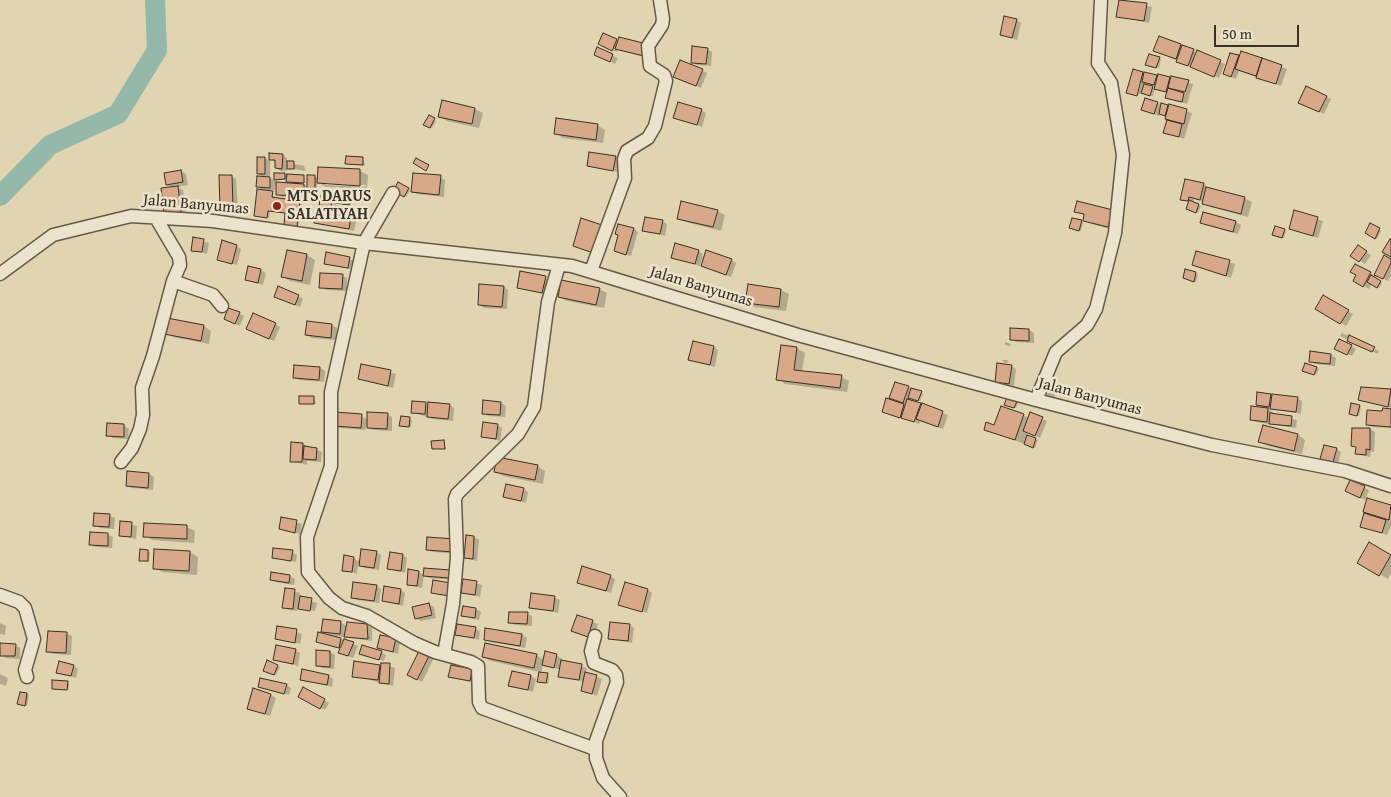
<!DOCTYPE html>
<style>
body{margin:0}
#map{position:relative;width:1391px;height:797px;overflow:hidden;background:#e1d4b0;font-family:"Gentium Book Plus",serif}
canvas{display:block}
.scale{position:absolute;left:1214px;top:25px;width:85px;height:22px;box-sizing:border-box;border:2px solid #3a3125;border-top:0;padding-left:6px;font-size:15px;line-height:18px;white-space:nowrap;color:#3a3125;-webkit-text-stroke:4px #ece3cc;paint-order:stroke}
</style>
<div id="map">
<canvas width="1391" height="797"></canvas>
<div class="scale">50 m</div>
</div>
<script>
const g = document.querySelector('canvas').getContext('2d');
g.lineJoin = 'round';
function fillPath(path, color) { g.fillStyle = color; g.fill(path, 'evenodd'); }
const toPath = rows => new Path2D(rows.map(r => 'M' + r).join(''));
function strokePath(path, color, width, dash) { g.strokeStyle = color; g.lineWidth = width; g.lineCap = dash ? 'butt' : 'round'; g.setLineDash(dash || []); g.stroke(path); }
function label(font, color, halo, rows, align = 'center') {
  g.font = font + ' "Gentium Book Plus",serif'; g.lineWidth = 5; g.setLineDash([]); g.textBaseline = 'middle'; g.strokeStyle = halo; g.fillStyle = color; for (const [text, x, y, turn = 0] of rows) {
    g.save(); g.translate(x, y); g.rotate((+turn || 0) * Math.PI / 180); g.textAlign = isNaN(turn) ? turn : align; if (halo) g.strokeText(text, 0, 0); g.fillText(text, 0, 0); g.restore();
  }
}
const shadow = toPath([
 [1120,0,1152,7,1149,23,1117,16],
 [1017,20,1021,23,1017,40,1001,34],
 [604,34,649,58,618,50,617,52,604,47],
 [1160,38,1225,64,1219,78,1160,53],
 [598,49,618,58,615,64,600,57],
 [707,49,712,52,711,66,697,65,692,62],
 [1241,52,1287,69,1281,86,1239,71,1236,79,1229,76,1231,54,1240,57],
 [1159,58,1161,59,1159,68,1149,65],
 [680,61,707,73,701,88,674,77],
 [1134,70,1193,84,1187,104,1172,100,1167,97,1168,93,1155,88,1156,85,1146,82,1145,85,1155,89,1153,96,1128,92],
 [1326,97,1331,99,1324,114,1304,105],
 [443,102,475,109,483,113,479,128,447,121,439,116],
 [1157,103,1192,113,1184,139,1165,132,1168,116,1160,113,1159,116,1143,110],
 [701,110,706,113,702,127,674,117],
 [429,117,436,121,432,128,425,125],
 [597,125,605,130,603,143,563,138,555,133],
 [283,155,287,158,287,162,304,166,306,171,287,168,287,171,281,171,276,168,275,162,270,159],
 [615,157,620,160,618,172,588,166],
 [265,158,270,161,270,178,275,181,275,190,266,190,266,192,258,187,266,178,258,174],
 [363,159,365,166,347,163],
 [181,171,186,174,188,185,177,187,183,190,186,215,170,216,173,188,167,185],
 [360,171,368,175,367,189,326,187,317,182,317,193,308,192,308,198,282,197,277,194,292,184,288,180,275,179,285,174,304,176,305,183,301,183,308,187,308,176,319,178],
 [325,183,366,185,366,187,325,185],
 [231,176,236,179,238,210,227,211,222,208],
 [440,177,445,180,444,197,417,194,412,191],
 [399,184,410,190,406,197,395,190],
 [1204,184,1208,188,1244,198,1252,202,1248,217,1211,207,1204,202,1194,199,1193,203,1201,206,1198,213,1189,209,1189,202,1182,199],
 [272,193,274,198,302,203,298,227,285,224,286,213,270,211,269,218,255,216],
 [331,198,336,201,351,202,351,206,336,203,336,207,353,210,354,215,320,207],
 [717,211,725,215,721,231,686,222,678,218],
 [1076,211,1112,211,1116,231,1092,224,1084,220,1085,216],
 [1295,212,1323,221,1318,238,1290,229],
 [1204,214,1236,222,1241,225,1238,234,1206,225,1202,222],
 [351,218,356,221,354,231,316,223],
 [662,221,667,224,665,236,643,231],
 [1081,222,1083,223,1081,231,1073,229],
 [1371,225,1381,231,1377,239,1366,233],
 [634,229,638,232,631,256,615,251],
 [1284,230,1286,231,1284,238,1275,236],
 [194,239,209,243,207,254,193,250],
 [236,246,241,249,237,265,218,259],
 [1358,247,1371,255,1365,264,1352,256],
 [698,251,703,254,700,266,673,258],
 [288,252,307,255,315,260,310,285,290,281,283,277],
 [1196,252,1235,264,1231,278,1193,264],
 [327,254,355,261,353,270,325,263],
 [1384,257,1391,260,1391,276,1388,281,1376,275,1374,278,1382,283,1379,288,1372,283,1369,289,1354,281,1358,274,1355,265,1375,276],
 [731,260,736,263,731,277,707,268],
 [261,270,266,273,263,285,246,280],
 [1186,271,1198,274,1196,282,1186,279],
 [521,272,551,280,547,295,518,287],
 [342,276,347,278,347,291,326,290,321,287],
 [504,287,508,290,507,309,484,308,479,305],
 [599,289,607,293,604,308,567,301,559,297],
 [781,290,789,294,786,311,754,307,746,302],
 [298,296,303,299,300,307,280,299],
 [1323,297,1353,314,1346,326,1316,308],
 [239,313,244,316,240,326,230,322],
 [308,323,332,325,337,328,336,340,311,338,307,335],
 [275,324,280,327,274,341,252,332],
 [204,326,211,331,209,344,173,337,165,333],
 [1029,330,1034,333,1034,343,1016,342,1011,340],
 [1342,333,1379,351,1378,354,1340,336],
 [1005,342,1011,344,1010,346,1005,345],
 [1351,346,1356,349,1352,356,1341,351],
 [714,347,718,350,715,367,690,360],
 [797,348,805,353,802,372,841,377,849,381,847,392,785,384,778,379],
 [1311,353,1331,355,1336,358,1335,366,1315,364,1310,361],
 [1002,360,1007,360,1009,362,1005,363],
 [1306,364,1319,369,1316,375,1306,372],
 [362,366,396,374,393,388,359,379],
 [1011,366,1016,369,1014,386,996,382],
 [320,368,325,371,324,382,299,380,294,377],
 [895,383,923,393,920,401,911,398,910,401,948,415,943,429,920,421,919,424,883,411],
 [1362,389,1391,390,1391,408,1359,400],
 [1048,392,1055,394,1054,399,1046,396],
 [1259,394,1297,398,1302,401,1301,414,1266,408,1273,412,1273,415,1297,420,1296,428,1256,422,1251,419,1265,409,1257,405],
 [314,397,316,404,300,404],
 [1009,397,1019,401,1016,408,1008,405],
 [484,401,501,403,506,406,505,417,488,416,483,413],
 [426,403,429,406,449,405,454,408,453,421,433,419,412,412],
 [1359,406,1361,407,1359,416,1350,414],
 [1002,407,1030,418,1031,414,1047,421,1040,438,1027,432,1026,436,1038,440,1035,448,985,429,995,427],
 [1391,410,1391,428,1372,427,1367,424,1368,412],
 [387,414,392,417,392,431,373,430,366,426,365,430,340,428,335,425,361,416,368,420],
 [402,417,412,420,411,427,402,426],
 [108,425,124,426,129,429,128,439,113,438,108,435],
 [497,425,502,428,500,441,482,436],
 [1263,427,1298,435,1305,440,1302,454,1268,446,1260,441],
 [1353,429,1370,429,1375,432,1374,452,1371,451,1370,457,1357,454,1357,448,1353,446],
 [444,441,446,449,433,449],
 [303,444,322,452,321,462,307,461,307,465,291,461],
 [1336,449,1341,452,1338,464,1322,458],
 [537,466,545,471,543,484,503,476,495,471],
 [128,473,149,474,154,477,153,490,132,488,127,486],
 [1351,481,1369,490,1365,500,1351,493],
 [523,489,528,492,526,503,505,497],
 [1368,500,1391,507,1391,526,1387,535,1362,526],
 [110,516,115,518,114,529,100,528,95,525],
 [282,518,302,524,300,534,280,529],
 [121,522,137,526,136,539,120,535],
 [145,524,187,527,195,531,194,543,152,540,145,536],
 [91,533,108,535,113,537,112,548,95,547,90,544],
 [474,537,479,540,477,561,465,558],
 [428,539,459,554,433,552,428,550],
 [1370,544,1391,556,1391,573,1388,579,1359,562],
 [141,550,150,552,149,562,140,560],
 [155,550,190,552,198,557,197,575,162,572,154,568],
 [292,552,297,555,296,562,273,557],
 [376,552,381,555,379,570,365,568,358,564,357,574,344,570,353,558,361,562],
 [403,555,407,558,405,573,388,568],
 [449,571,454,580,429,578,424,575],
 [419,572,424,575,422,588,408,585],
 [272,573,290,576,295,579,294,585,276,582,271,579],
 [610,576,615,579,611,593,578,582],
 [464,580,482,585,480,597,462,593],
 [434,582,455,598,433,593],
 [376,586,381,589,379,603,357,600,352,598],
 [286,589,300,593,299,597,317,603,315,611,303,609,303,611,298,608,297,611,289,610,284,607],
 [400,590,405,593,403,606,383,601],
 [648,590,652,593,647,613,620,604],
 [555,598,560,600,558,613,530,607],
 [429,604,434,607,436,618,421,621,416,618],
 [476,609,481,612,479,620,462,616],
 [527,614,532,616,532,626,515,625,510,623],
 [578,616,598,624,593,638,577,633],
 [324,620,341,623,347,626,367,625,372,628,372,641,329,635,322,631],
 [0,623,6,626,5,635,0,634],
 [629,625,634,628,632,643,610,638],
 [278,627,302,634,300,644,276,638],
 [476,629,480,631,479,640,457,634],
 [67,634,72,636,71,655,53,654,48,651],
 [522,635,527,638,525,648,490,642,485,639],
 [341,639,358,646,353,658,345,655,341,649,317,642],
 [396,639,400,642,398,654,379,648],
 [16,646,20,648,20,659,6,658,1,655],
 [295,650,300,653,298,666,274,660],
 [420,651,434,658,422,682,408,674],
 [330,652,335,655,334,669,322,668,317,665],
 [381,652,386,655,384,661,366,656],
 [536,655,544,660,556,655,561,658,561,661,587,668,586,673,602,679,597,696,582,690,584,682,559,676,561,670,543,665,541,673,549,676,548,684,541,682,539,681,540,672,491,661,483,657],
 [267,662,280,667,276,675,266,671],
 [382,664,395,668,393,686,354,676,380,666,382,667],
 [74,666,78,669,76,678,57,672],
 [472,670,476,673,474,683,450,676],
 [0,674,8,678,6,686,0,684],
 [328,676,333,679,332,687,301,679],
 [531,676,536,679,533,692,510,685],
 [67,682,69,683,69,690,53,688],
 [286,685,291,688,289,695,259,686],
 [303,689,329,703,325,710,299,696],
 [27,694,29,695,27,706,19,704],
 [271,695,276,698,270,716,248,709]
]);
const river = toPath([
 [0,196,50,145,118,114,157,50,155,0]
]);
const building = toPath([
 [1119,0,1147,3,1144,21,1116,17,1119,0],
 [1004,16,1017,19,1012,38,1000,35,1004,16],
 [603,33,617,39,612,51,598,44,603,33],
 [1159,36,1181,44,1176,59,1153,51,1159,36],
 [619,37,647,44,644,56,615,49,619,37],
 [1182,45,1194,49,1188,66,1176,62,1182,45],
 [692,46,708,48,706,64,691,63,692,46],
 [597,47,613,54,610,62,594,55,597,47],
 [1197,50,1221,60,1214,77,1190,67,1197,50],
 [1241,51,1262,58,1256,76,1235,69,1241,51],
 [1230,53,1239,55,1231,77,1223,74,1230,53],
 [1149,54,1160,57,1156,68,1145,65,1149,54],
 [1262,58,1282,65,1276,84,1256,78,1262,58],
 [680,60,703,69,696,86,673,77,680,60],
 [1133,69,1143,72,1137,96,1126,93,1133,69],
 [1144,72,1157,75,1154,85,1142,82,1144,72],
 [1158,74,1170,77,1166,92,1154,89,1158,74],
 [1171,76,1189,80,1185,92,1168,88,1171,76],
 [1144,84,1153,86,1150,96,1141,93,1144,84],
 [1306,86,1327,96,1319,112,1298,103,1306,86],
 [1168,88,1184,93,1182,102,1165,98,1168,88],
 [1145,98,1158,102,1154,114,1141,110,1145,98],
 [442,100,475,108,472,124,438,117,442,100],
 [678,102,702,109,697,125,673,118,678,102],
 [1161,103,1168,105,1165,116,1159,114,1161,103],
 [1169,104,1187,109,1184,124,1165,119,1169,104],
 [429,115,435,118,430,128,423,125,429,115],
 [556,118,598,124,596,140,554,134,556,118],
 [1167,120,1182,124,1179,137,1163,133,1167,120],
 [589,152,616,156,613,171,587,166,589,152],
 [269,153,283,154,282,169,275,168,275,160,269,160,269,153],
 [346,156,363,157,363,165,345,164,346,156],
 [257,157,265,157,265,174,257,174,257,157],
 [416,158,429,165,426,171,413,163,416,158],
 [287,161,294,161,294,169,287,169,287,161],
 [318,167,360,169,360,186,317,183,318,167],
 [181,170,183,182,166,185,164,173,181,170],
 [274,173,285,173,285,179,274,180,274,173],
 [413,173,441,175,439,195,411,192,413,173],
 [287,174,304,175,304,183,286,182,287,174],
 [219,175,232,175,233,208,220,209,219,175],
 [307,175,315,175,315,192,307,192,307,175],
 [257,176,270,177,270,188,256,187,257,176],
 [1185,179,1204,183,1200,200,1189,197,1188,201,1180,200,1185,179],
 [276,182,304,184,304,196,276,195,276,182],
 [398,182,409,188,404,197,393,191,398,182],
 [178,186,181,212,164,214,161,188,178,186],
 [1206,187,1245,197,1241,214,1202,204,1206,187],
 [257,189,273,191,272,197,300,201,297,227,284,225,285,213,268,211,267,218,254,216,257,189],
 [320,196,332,197,331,209,319,208,320,196],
 [336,197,350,199,349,205,335,203,336,197],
 [1189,200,1199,204,1196,213,1186,209,1189,200],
 [681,201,718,210,713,227,677,219,681,201],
 [1077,201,1113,210,1108,227,1083,221,1084,214,1074,212,1077,201],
 [336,206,353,208,352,215,335,212,336,206],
 [1294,210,1318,217,1313,236,1289,229,1294,210],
 [316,211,351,217,349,229,314,223,316,211],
 [1203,212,1236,221,1233,232,1200,223,1203,212],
 [645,217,663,220,660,234,642,231,645,217],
 [581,218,602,225,593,253,573,246,581,218],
 [1072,218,1082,220,1079,231,1069,228,1072,218],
 [1370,223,1380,228,1375,239,1365,233,1370,223],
 [618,224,634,228,626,255,614,251,618,235,615,234,618,224],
 [1275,226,1285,229,1282,238,1272,235,1275,226],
 [193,237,204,239,202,252,191,251,193,237],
 [1390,239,1391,239,1391,257,1382,252,1390,239],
 [222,240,237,245,232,264,217,260,222,240],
 [675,243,699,250,695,264,671,258,675,243],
 [1358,245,1367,251,1359,262,1350,256,1358,245],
 [287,250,307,254,302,281,281,277,287,250],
 [706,250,732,259,726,275,701,266,706,250],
 [1196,251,1230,260,1226,276,1192,265,1196,251],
 [326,252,350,257,348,268,324,264,326,252],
 [1384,255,1391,259,1391,263,1383,279,1374,275,1384,255],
 [1355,264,1371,272,1363,287,1353,281,1356,275,1350,272,1355,264],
 [248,266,261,269,258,283,245,280,248,266],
 [1185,269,1196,272,1194,282,1183,278,1185,269],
 [520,271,546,276,542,293,517,288,520,271],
 [320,273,343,274,342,289,319,288,320,273],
 [1371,275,1381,281,1377,288,1367,282,1371,275],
 [561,280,600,288,596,305,558,297,561,280],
 [479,284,504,286,502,307,478,305,479,284],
 [748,284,781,289,779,307,745,303,748,284],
 [278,286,299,295,295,305,274,297,278,286],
 [1323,295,1349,310,1340,324,1315,309,1323,295],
 [228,308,240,312,235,324,224,319,228,308],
 [253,313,276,323,269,339,246,329,253,313],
 [167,318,204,325,201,341,164,334,167,318],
 [307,321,332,324,331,338,305,335,307,321],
 [1010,328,1029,329,1029,341,1010,340,1010,328],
 [1349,335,1375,347,1372,352,1347,341,1349,335],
 [1339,339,1352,345,1347,355,1334,349,1339,339],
 [693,341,714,346,710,365,688,360,693,341],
 [781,345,797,347,794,370,842,375,840,388,776,380,781,345],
 [1310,351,1331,354,1330,364,1309,362,1310,351],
 [997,363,1012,365,1009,384,995,382,997,363],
 [1305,363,1317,367,1314,375,1302,371,1305,363],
 [361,364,391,370,388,386,358,379,361,364],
 [294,365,320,367,319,380,293,378,294,365],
 [895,382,909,386,903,403,889,398,895,382],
 [1361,387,1391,389,1388,407,1358,400,1361,387],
 [911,388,922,391,918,401,908,398,911,388],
 [1257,392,1271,394,1269,407,1256,405,1257,392],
 [1272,394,1298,397,1296,412,1270,409,1272,394],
 [1008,395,1018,399,1014,408,1004,405,1008,395],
 [299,396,314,396,314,404,299,404,299,396],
 [886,398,904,404,900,418,882,412,886,398],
 [907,399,921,403,914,422,901,418,907,399],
 [483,400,501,402,500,415,482,414,483,400],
 [412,401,426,402,425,414,411,413,412,401],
 [428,402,450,404,448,419,427,417,428,402],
 [922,403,943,411,938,427,916,419,922,403],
 [1351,403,1360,405,1357,416,1349,414,1351,403],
 [1001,406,1024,414,1015,440,984,430,986,422,994,425,1001,406],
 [1251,406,1268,408,1267,422,1250,420,1251,406],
 [1383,408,1391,409,1391,427,1366,425,1367,410,1382,411,1383,408],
 [335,412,362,414,361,428,334,426,335,412],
 [367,412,388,413,387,429,367,428,367,412],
 [1030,412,1043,417,1035,436,1023,431,1030,412],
 [1270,413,1292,416,1291,426,1269,424,1270,413],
 [401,416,410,417,409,427,399,426,401,416],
 [483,422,498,424,496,439,481,437,483,422],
 [107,423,124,424,124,437,106,436,107,423],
 [1263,425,1298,434,1294,451,1258,442,1263,425],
 [1352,428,1370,428,1370,450,1366,449,1366,455,1355,454,1356,447,1351,446,1352,428],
 [1027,435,1036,438,1033,448,1024,444,1027,435],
 [444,440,445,449,432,449,431,441,444,440],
 [291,442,303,443,302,462,290,462,291,442],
 [1324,445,1337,448,1333,462,1320,459,1324,445],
 [304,446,317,448,316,460,303,459,304,446],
 [497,457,538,465,535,480,494,472,497,457],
 [127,471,149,473,148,488,126,486,127,471],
 [1350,480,1365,486,1360,498,1345,491,1350,480],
 [506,484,524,488,521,501,503,497,506,484],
 [1367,498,1391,505,1389,520,1363,512,1367,498],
 [94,513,110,514,109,527,93,526,94,513],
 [1364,513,1386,520,1382,533,1360,527,1364,513],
 [281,517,297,520,295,533,279,529,281,517],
 [120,521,132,522,131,537,119,536,120,521],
 [144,523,187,525,187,539,143,537,144,523],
 [90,532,108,533,108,546,89,545,90,532],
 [466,535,474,536,473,559,464,558,466,535],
 [427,537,455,539,454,552,426,550,427,537],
 [1369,542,1391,555,1379,576,1357,563,1369,542],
 [273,548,293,550,291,561,272,558,273,548],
 [140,549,148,550,148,561,139,561,140,549],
 [154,549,190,551,189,571,153,569,154,549],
 [361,549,377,551,374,568,359,566,361,549],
 [390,552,403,554,401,571,387,569,390,552],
 [344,555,354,557,352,572,342,571,344,555],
 [582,566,611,575,606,591,577,583,582,566],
 [424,568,450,570,449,578,423,576,424,568],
 [408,569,419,571,417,586,407,585,408,569],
 [271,572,290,575,289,583,270,580,271,572],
 [463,579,477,581,475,595,461,593,463,579],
 [433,580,451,583,450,596,431,593,433,580],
 [353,582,377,585,374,601,351,598,353,582],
 [625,582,648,589,642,612,618,605,625,582],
 [384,586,401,589,399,604,382,601,384,586],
 [285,588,295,589,293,609,282,608,285,588],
 [531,593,555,596,553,611,529,608,531,593],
 [300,596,312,598,310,611,298,609,300,596],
 [429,603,432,615,415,619,412,607,429,603],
 [463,606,476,608,475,618,461,616,463,606],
 [509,612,528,612,527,624,508,623,509,612],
 [577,615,593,620,588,637,571,631,577,615],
 [323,619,341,621,340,634,321,632,323,619],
 [347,622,367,624,368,639,344,637,347,622],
 [610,622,630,624,628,641,608,639,610,622],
 [457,624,476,627,474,638,455,635,457,624],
 [277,626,297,629,295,643,275,639,277,626],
 [485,628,522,634,520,646,484,640,485,628],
 [48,631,67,632,66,653,46,652,48,631],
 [318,632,341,638,339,648,316,642,318,632],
 [380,635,396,638,393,652,377,648,380,635],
 [344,639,354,642,348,656,338,653,344,639],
 [0,643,16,644,15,656,0,656,0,643],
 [485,643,537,654,534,668,482,657,485,643],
 [276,645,296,649,293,664,273,660,276,645],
 [362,645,382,651,379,660,359,654,362,645],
 [420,649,430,654,417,680,407,675,420,649],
 [316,650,330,651,330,667,316,666,316,650],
 [545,651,557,654,554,668,542,665,545,651],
 [267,660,278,665,274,675,263,671,267,660],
 [561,660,582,664,579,680,558,677,561,660],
 [59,661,74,665,71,676,56,673,59,661],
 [354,661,380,665,378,680,352,677,354,661],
 [381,663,390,663,389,684,379,683,381,663],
 [451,665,472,669,470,681,448,677,451,665],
 [302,669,329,675,327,685,300,680,302,669],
 [512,671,531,675,528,690,508,686,512,671],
 [539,672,548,673,546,683,537,682,539,672],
 [585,672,597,675,592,694,581,691,585,672],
 [260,678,287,684,284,694,258,687,260,678],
 [52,680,68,681,67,690,52,689,52,680],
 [303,687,325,699,320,709,298,697,303,687],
 [253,688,271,694,265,714,247,709,253,688],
 [20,692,27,693,25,706,17,704,20,692]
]);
const minor = toPath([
 [393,193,364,243,331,392,331,466,307,537,308,572,329,598,342,608,367,616,414,643,435,652,471,662,478,666,479,702,482,708,595,749],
 [591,271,625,178,624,159,627,151,648,138,655,126,666,81,664,75,650,66,648,46,662,25,663,19,660,0],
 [0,274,53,235,131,216,213,221,364,243,572,266,798,335,1036,400,1212,445,1345,471,1391,486],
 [173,281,213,295,222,306],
 [1036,400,1056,352,1087,325,1096,309,1115,233,1123,155,1111,83,1098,63,1101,0],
 [121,462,132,448,140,429,143,415,142,388,153,356,173,281,180,265,179,257,156,218],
 [0,595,19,602,25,608,34,639,25,670,27,677],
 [595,636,591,651,594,663,612,670,616,675,617,682,596,741,596,758,603,778,620,797],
 [444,654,453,604,457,557,455,499,457,494,518,434,534,407,548,302,559,265]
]);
const markers = [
 [277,206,5,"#8f2418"]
];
const poiNames = [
 ["MTS DARUS",287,197],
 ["SALATIYAH",287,215]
];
const streetNames = [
 ["Jalan Banyumas",196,205,5],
 ["Jalan Banyumas",701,287,17],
 ["Jalan Banyumas",1090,397,15]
];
fillPath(shadow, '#0003');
strokePath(river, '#94b8a9', 20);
fillPath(building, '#d8a988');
strokePath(building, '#3a3125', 1);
strokePath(minor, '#645a48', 15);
strokePath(minor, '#ece3cc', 12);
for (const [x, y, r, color] of markers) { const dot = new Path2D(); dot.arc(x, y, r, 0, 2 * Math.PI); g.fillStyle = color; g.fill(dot); strokePath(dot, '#ece3cc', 2); }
label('bold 16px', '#3a3125', '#ece3cc', poiNames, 'left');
label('16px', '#3a3125', '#ece3cc', streetNames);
</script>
